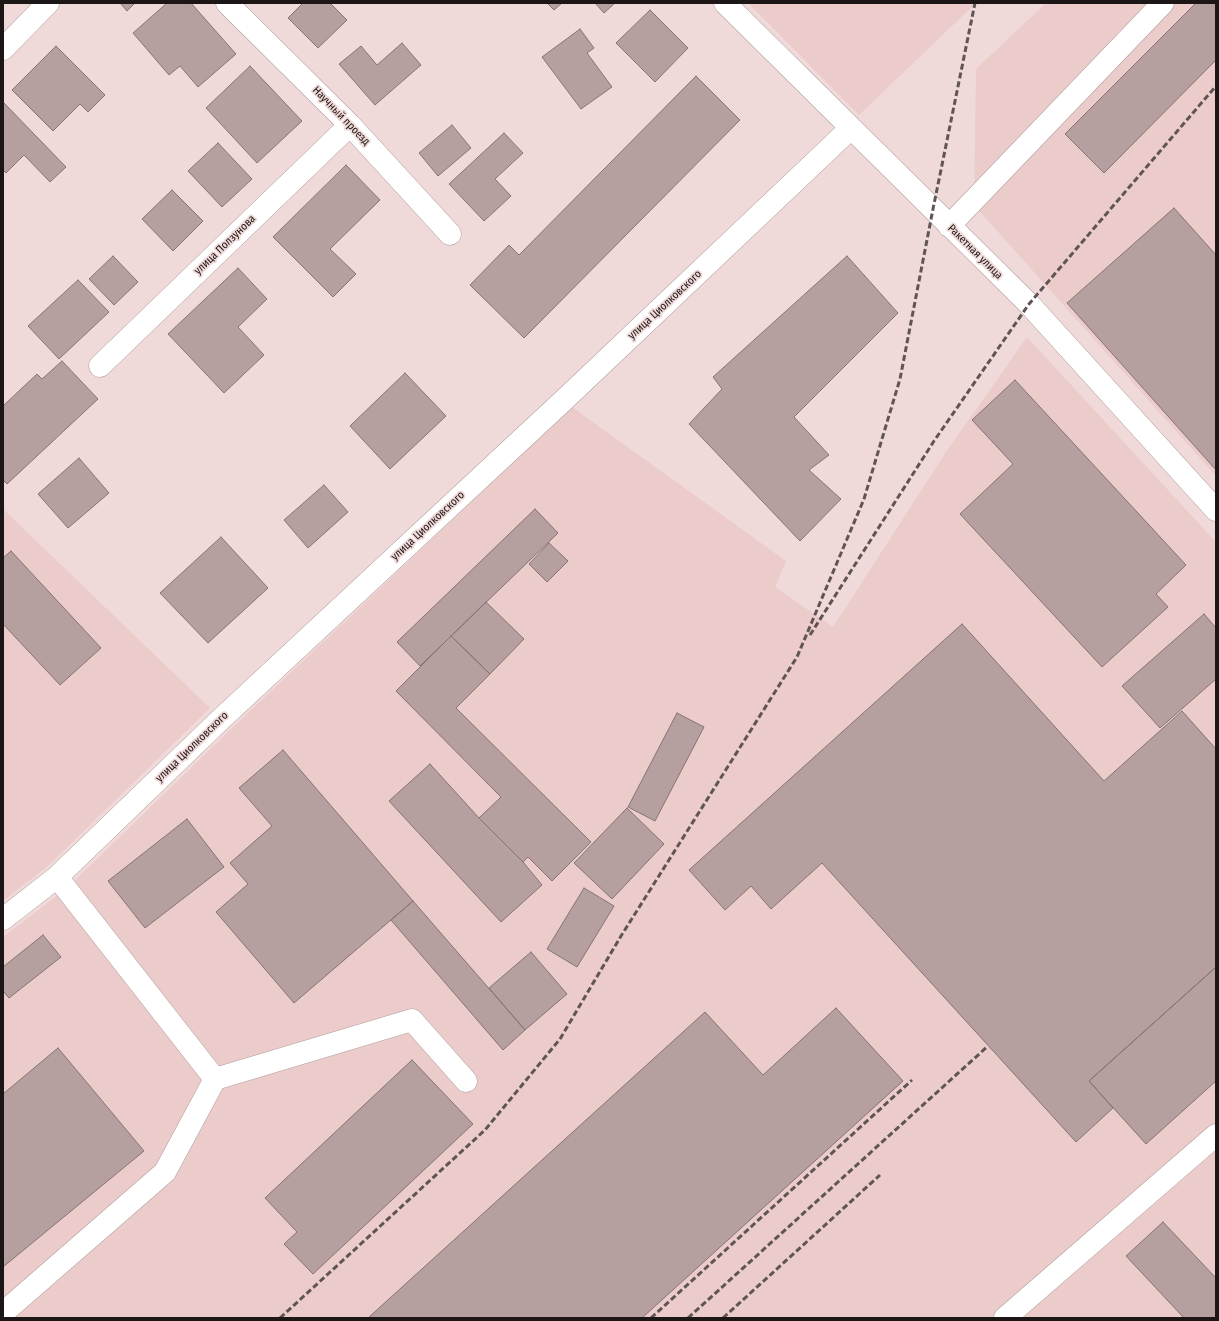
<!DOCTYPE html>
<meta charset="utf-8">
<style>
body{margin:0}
#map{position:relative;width:1219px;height:1321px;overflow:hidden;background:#f0dad9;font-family:"Fira Sans Condensed",sans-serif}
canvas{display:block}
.frame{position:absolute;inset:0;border:4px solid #1d1616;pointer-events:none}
</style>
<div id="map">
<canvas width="1219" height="1321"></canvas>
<div class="frame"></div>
</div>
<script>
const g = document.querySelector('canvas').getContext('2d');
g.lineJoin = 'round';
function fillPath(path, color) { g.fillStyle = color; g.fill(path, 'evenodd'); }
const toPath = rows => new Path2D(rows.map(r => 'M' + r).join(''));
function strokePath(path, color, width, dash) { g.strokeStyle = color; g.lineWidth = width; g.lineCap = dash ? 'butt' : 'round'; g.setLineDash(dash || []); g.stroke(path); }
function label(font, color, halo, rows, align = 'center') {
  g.font = font + ' "Fira Sans Condensed",sans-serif'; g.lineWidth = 3.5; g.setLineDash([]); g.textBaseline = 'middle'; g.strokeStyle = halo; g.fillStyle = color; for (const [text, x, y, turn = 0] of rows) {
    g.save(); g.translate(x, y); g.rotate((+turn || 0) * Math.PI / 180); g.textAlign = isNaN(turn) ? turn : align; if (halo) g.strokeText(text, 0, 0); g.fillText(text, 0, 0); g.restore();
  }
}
const built = toPath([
 [748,3,976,3,859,115],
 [1046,3,1216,3,1216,476,974,205,976,69],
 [1027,337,1216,542,1216,1318,3,1318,3,937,67,888,229,731,572,407,786,561,775,587,833,627,946,452],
 [3,509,210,708,48,866,3,901]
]);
const building = toPath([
 [120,3,135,3,127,11,120,3],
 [167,3,191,3,236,54,198,87,180,66,169,75,133,33,167,3],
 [303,3,330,3,347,20,318,48,288,18,303,3],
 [547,3,562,3,554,10,547,3],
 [595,3,615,3,604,13,595,3],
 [1196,3,1216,3,1216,60,1104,173,1065,134,1196,3],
 [650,10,688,48,655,82,616,43,650,10],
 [580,29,594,48,587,53,612,87,581,109,542,57,580,29],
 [402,43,421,65,375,105,339,64,361,46,377,65,402,43],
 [56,46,105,95,88,112,80,104,53,131,12,90,56,46],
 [250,66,302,121,257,163,206,108,250,66],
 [696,76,740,120,524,338,470,285,509,245,519,255,696,76],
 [3,102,66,167,50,182,24,155,6,173,3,170,3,102],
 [452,125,471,148,438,176,419,153,452,125],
 [504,133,523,153,495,179,511,196,484,221,449,184,504,133],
 [218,143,252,179,222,207,188,171,218,143],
 [346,165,380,200,330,249,356,274,333,297,273,237,346,165],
 [172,190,203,221,173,251,142,219,172,190],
 [1174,208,1216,255,1216,470,1067,303,1174,208],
 [113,256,138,282,114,305,89,279,113,256],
 [847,256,898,313,794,417,829,455,809,470,841,499,800,541,689,424,722,389,713,377,847,256],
 [238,268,267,299,238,327,264,355,224,393,168,334,238,268],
 [78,280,109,312,59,359,28,326,78,280],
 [62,361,98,399,7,484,3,480,3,406,37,374,42,379,62,361],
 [405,373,446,416,390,469,350,426,405,373],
 [1015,380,1186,565,1156,594,1168,607,1102,667,960,514,1013,464,972,420,1015,380],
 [79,458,109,493,68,528,38,494,79,458],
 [324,485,348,512,308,548,284,520,324,485],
 [535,509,558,533,420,666,397,642,535,509],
 [221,537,268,588,208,643,160,593,221,537],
 [549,543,568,561,547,582,529,564,549,543],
 [11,551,101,648,60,685,3,624,3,558,11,551],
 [486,602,524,639,490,674,451,636,486,602],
 [1204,614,1216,628,1216,679,1160,728,1122,686,1204,614],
 [962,624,1104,781,1182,711,1216,749,1216,967,1089,1081,1113,1108,1076,1142,822,863,771,909,751,886,725,910,689,870,962,624],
 [451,636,490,674,456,708,591,842,552,881,528,857,523,862,479,818,501,797,396,691,451,636],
 [677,713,704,727,655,821,628,807,677,713],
 [283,750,413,901,294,1003,216,912,248,884,230,863,272,826,239,788,283,750],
 [430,764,479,818,523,862,542,885,501,922,389,801,430,764],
 [627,808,664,844,612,899,574,863,627,808],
 [187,819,224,867,145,928,108,881,187,819],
 [584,888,614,906,577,967,547,949,584,888],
 [413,901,525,1030,503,1050,391,920,413,901],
 [43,935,61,957,9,998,4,992,3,993,3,967,43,935],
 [531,952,567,994,525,1030,489,988,531,952],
 [1216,967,1216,1081,1146,1144,1089,1081,1216,967],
 [836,1008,903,1081,642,1318,368,1318,705,1012,763,1075,836,1008],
 [58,1048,144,1151,3,1267,3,1094,58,1048],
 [412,1060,473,1124,313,1274,284,1244,297,1232,265,1198,412,1060],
 [1163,1222,1216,1278,1216,1318,1184,1318,1126,1256,1163,1222]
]);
const minor = toPath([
 [227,3,350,125,450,234],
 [725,3,1029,304,1216,510],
 [3,49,48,3],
 [949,226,1163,3],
 [100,366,350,125],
 [3,919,57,877,220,720,565,399,850,129],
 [215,1079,412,1020,466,1081],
 [3,1313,165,1172,215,1079,57,877],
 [1005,1318,1216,1135]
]);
const rail = toPath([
 [810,635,934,441,1029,304,1216,86],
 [280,1318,485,1130,560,1039,621,936,797,657,864,499,900,379,933,209,975,3],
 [651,1318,912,1080],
 [688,1318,988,1046],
 [723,1318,880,1175]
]);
const streetNames = [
 ["Научный проезд",341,116,46],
 ["улица Ползунова",225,245,-44],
 ["Ракетная улица",975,252,45],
 ["улица Циолковского",665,305,-43],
 ["улица Циолковского",428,526,-43],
 ["улица Циолковского",192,747,-44]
];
fillPath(built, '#ebcccb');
fillPath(building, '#b5a09f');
strokePath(building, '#877373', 1);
strokePath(minor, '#b19d9c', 23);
strokePath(minor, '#fff', 22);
strokePath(rail, '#605454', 3, [6, 3]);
label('11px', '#1d1616', '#f0dad9', streetNames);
</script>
